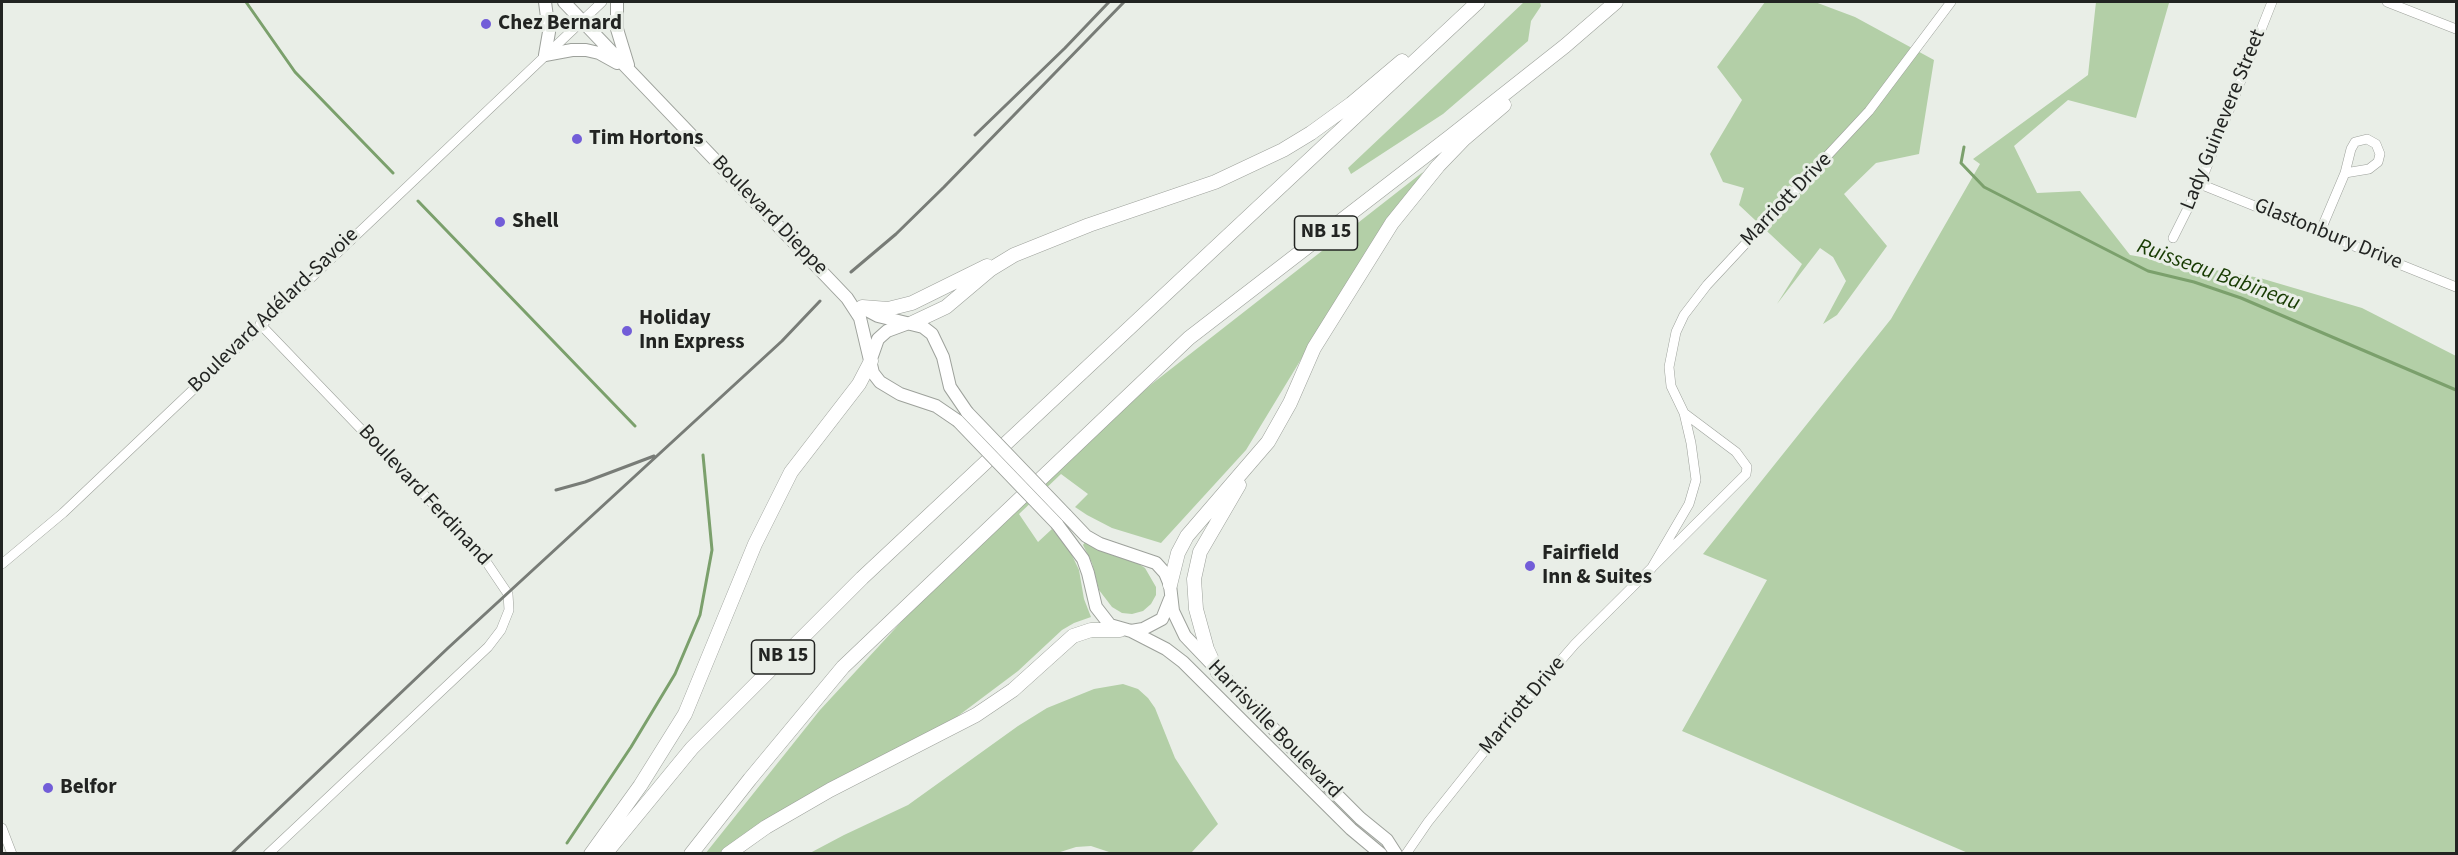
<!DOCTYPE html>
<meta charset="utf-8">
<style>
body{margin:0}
#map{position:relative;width:2458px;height:855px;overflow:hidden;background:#e9eee7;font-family:"Source Sans 3",sans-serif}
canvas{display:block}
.frame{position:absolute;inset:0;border:3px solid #222422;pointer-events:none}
</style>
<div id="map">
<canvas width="2458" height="855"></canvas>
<div class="frame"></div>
</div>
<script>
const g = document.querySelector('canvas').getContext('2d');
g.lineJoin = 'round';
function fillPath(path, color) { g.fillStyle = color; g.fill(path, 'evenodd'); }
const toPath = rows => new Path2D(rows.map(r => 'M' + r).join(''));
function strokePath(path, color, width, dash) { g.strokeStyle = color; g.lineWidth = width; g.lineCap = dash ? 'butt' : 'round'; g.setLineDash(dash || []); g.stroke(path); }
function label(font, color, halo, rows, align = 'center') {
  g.font = font + ' "Source Sans 3",sans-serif'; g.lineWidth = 6; g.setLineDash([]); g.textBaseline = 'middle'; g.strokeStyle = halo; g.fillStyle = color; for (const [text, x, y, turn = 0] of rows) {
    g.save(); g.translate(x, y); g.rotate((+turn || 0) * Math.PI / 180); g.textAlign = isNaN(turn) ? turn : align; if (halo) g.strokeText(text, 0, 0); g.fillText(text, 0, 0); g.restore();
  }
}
const green = toPath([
 [1524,2,1540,2,1541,6,1531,21,1528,41,1443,114,1351,174,1348,168],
 [1765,2,1815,2,1855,17,1934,60,1919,154,1876,163,1844,194,1887,246,1837,315,1823,324,1846,281,1833,257,1820,248,1777,304,1802,264,1739,205,1744,188,1723,182,1710,154,1742,100,1717,67],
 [2096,2,2169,3,2136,118,2068,100,2014,146,2037,193,2080,191,2130,255,2260,278,2362,308,2456,356,2456,853,1968,853,1682,731,1767,580,1703,554,1891,319,1980,164,1973,159,2088,75],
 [1423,172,1337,300,1246,450,1161,543,1112,528,1087,515,1075,507,1088,494,1061,474,1019,514,1038,542,1052,529,1069,549,1079,570,1084,599,1091,617,1074,623,1062,630,1018,671,954,719,751,832,721,853,705,854,820,710,927,594,1110,420,1153,383],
 [1085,542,1130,558,1145,568,1156,587,1156,595,1151,604,1143,611,1132,614,1122,613,1112,607,1099,590,1092,563,1083,545],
 [1123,684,1138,689,1148,698,1155,708,1175,758,1218,824,1191,853,1112,853,1091,846,1076,847,1054,854,810,853,844,835,908,805,1018,726,1047,708,1094,689]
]);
const stream = toPath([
 [246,2,295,72,393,173],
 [1964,147,1961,163,1984,187,2148,271,2194,282,2241,298,2456,390],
 [418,201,635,426],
 [567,843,631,747,675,674,700,615,712,550,703,455]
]);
const minor = toPath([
 [2387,2,2456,29],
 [2200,184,2456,287],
 [2320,232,2345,173,2369,169,2378,162,2380,154,2376,144,2367,139,2355,142,2351,149,2345,173],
 [2173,238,2200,184,2272,2],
 [260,324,481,554,508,594,509,610,501,630,488,647,268,854],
 [2,564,63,513,602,2],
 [1651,569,1689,504,1696,480,1691,443,1684,413,1671,386,1669,367,1676,332,1684,315,1707,285,1869,111,1951,2],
 [2,828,12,854],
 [1406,854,1428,822,1515,713,1575,644,1746,474,1747,467,1736,452,1684,413]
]);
const major = toPath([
 [545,2,549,32,545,55,572,50,586,50,599,53,617,63],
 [564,2,847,298,860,318,873,373,880,382,900,394,936,406,958,421],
 [617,2,617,29,628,65],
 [863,308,878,316,923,327,932,334,943,357,950,387,967,412],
 [872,356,878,339,887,331,906,324],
 [1066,515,1086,536,1100,544,1156,563,1165,573,1170,585,1173,611,1185,636,1328,786,1360,818,1387,840,1396,854],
 [1057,524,1083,559,1088,573,1096,607,1110,625,1131,631,1143,629,1162,619,1170,599],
 [1131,631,1166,649,1183,662,1351,829,1381,854]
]);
const highway = toPath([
 [862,307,888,309,912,303,987,266],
 [912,323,946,307,991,269,1014,255,1089,225,1215,182,1283,150,1311,133,1351,104,1402,61],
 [1170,585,1178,553,1187,536,1268,442,1290,403,1314,348,1392,223,1438,166,1464,139,1504,105],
 [1218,673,1207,649,1196,609,1194,579,1200,552,1239,485],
 [591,854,640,786,685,714,755,544,791,472,859,384,871,361],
 [605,854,692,748,862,578,1478,2],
 [691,854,750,779,843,667,1189,338,1451,136,1565,46,1616,2],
 [728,854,766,827,830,790,976,715,1013,690,1073,636,1091,630,1120,630]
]);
const rail = toPath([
 [975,135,1065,48,1109,2],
 [851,272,896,234,944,187,1124,2],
 [556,490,585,482,654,456],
 [231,854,448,648,782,341,820,301]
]);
const majorBridge = toPath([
 [967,412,1066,515],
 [958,421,1057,524]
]);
const markers = [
 [486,24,6,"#725dd8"],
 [577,139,6,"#725dd8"],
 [500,222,6,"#725dd8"],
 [627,331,6,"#725dd8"],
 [1530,566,6,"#725dd8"],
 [48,788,6,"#725dd8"]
];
const shields = [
 [1326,233,63],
 [783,657,63]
];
const shieldNames = [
 ["NB 15",1326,233],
 ["NB 15",783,657]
];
const poiNames = [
 ["Chez Bernard",498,24],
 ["Tim Hortons",589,139],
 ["Shell",512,222],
 ["Holiday",639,319],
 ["Inn Express",639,343],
 ["Fairfield",1542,554],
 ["Inn & Suites",1542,578],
 ["Belfor",60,788]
];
const streetNames = [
 ["Lady Guinevere Street",2224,120,-68],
 ["Marriott Drive",1787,200,-46],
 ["Boulevard Dieppe",769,216,46],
 ["Glastonbury Drive",2328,235,22],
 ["Boulevard Adélard-Savoie",274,311,-44],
 ["Boulevard Ferdinand",424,496,47],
 ["Marriott Drive",1523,706,-50],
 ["Harrisville Boulevard",1274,730,46]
];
const waterNames = [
 ["Ruisseau Babineau",2218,276,20]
];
fillPath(green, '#b3cfa7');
strokePath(stream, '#7ba06c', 3);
strokePath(minor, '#9da19b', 10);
strokePath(major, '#9da19b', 14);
strokePath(highway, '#9da19b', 15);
strokePath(minor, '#fff', 9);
strokePath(major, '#fff', 12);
strokePath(highway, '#fff', 14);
strokePath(rail, '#787c77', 3);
strokePath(majorBridge, '#9da19b', 14, []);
strokePath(majorBridge, '#fff', 12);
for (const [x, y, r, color] of markers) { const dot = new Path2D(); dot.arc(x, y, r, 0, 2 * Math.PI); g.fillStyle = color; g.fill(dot); strokePath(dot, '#e9eee7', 2); }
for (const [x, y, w] of shields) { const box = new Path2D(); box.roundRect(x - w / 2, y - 17, w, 34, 4.5); g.fillStyle = '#e9eee7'; g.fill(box); strokePath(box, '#222422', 1.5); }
label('bold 20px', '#222422', null, shieldNames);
label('bold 21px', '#222422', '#e9eee7', poiNames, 'left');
label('21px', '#222422', '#e9eee7', streetNames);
label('italic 22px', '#173b02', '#e9eee7', waterNames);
</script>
